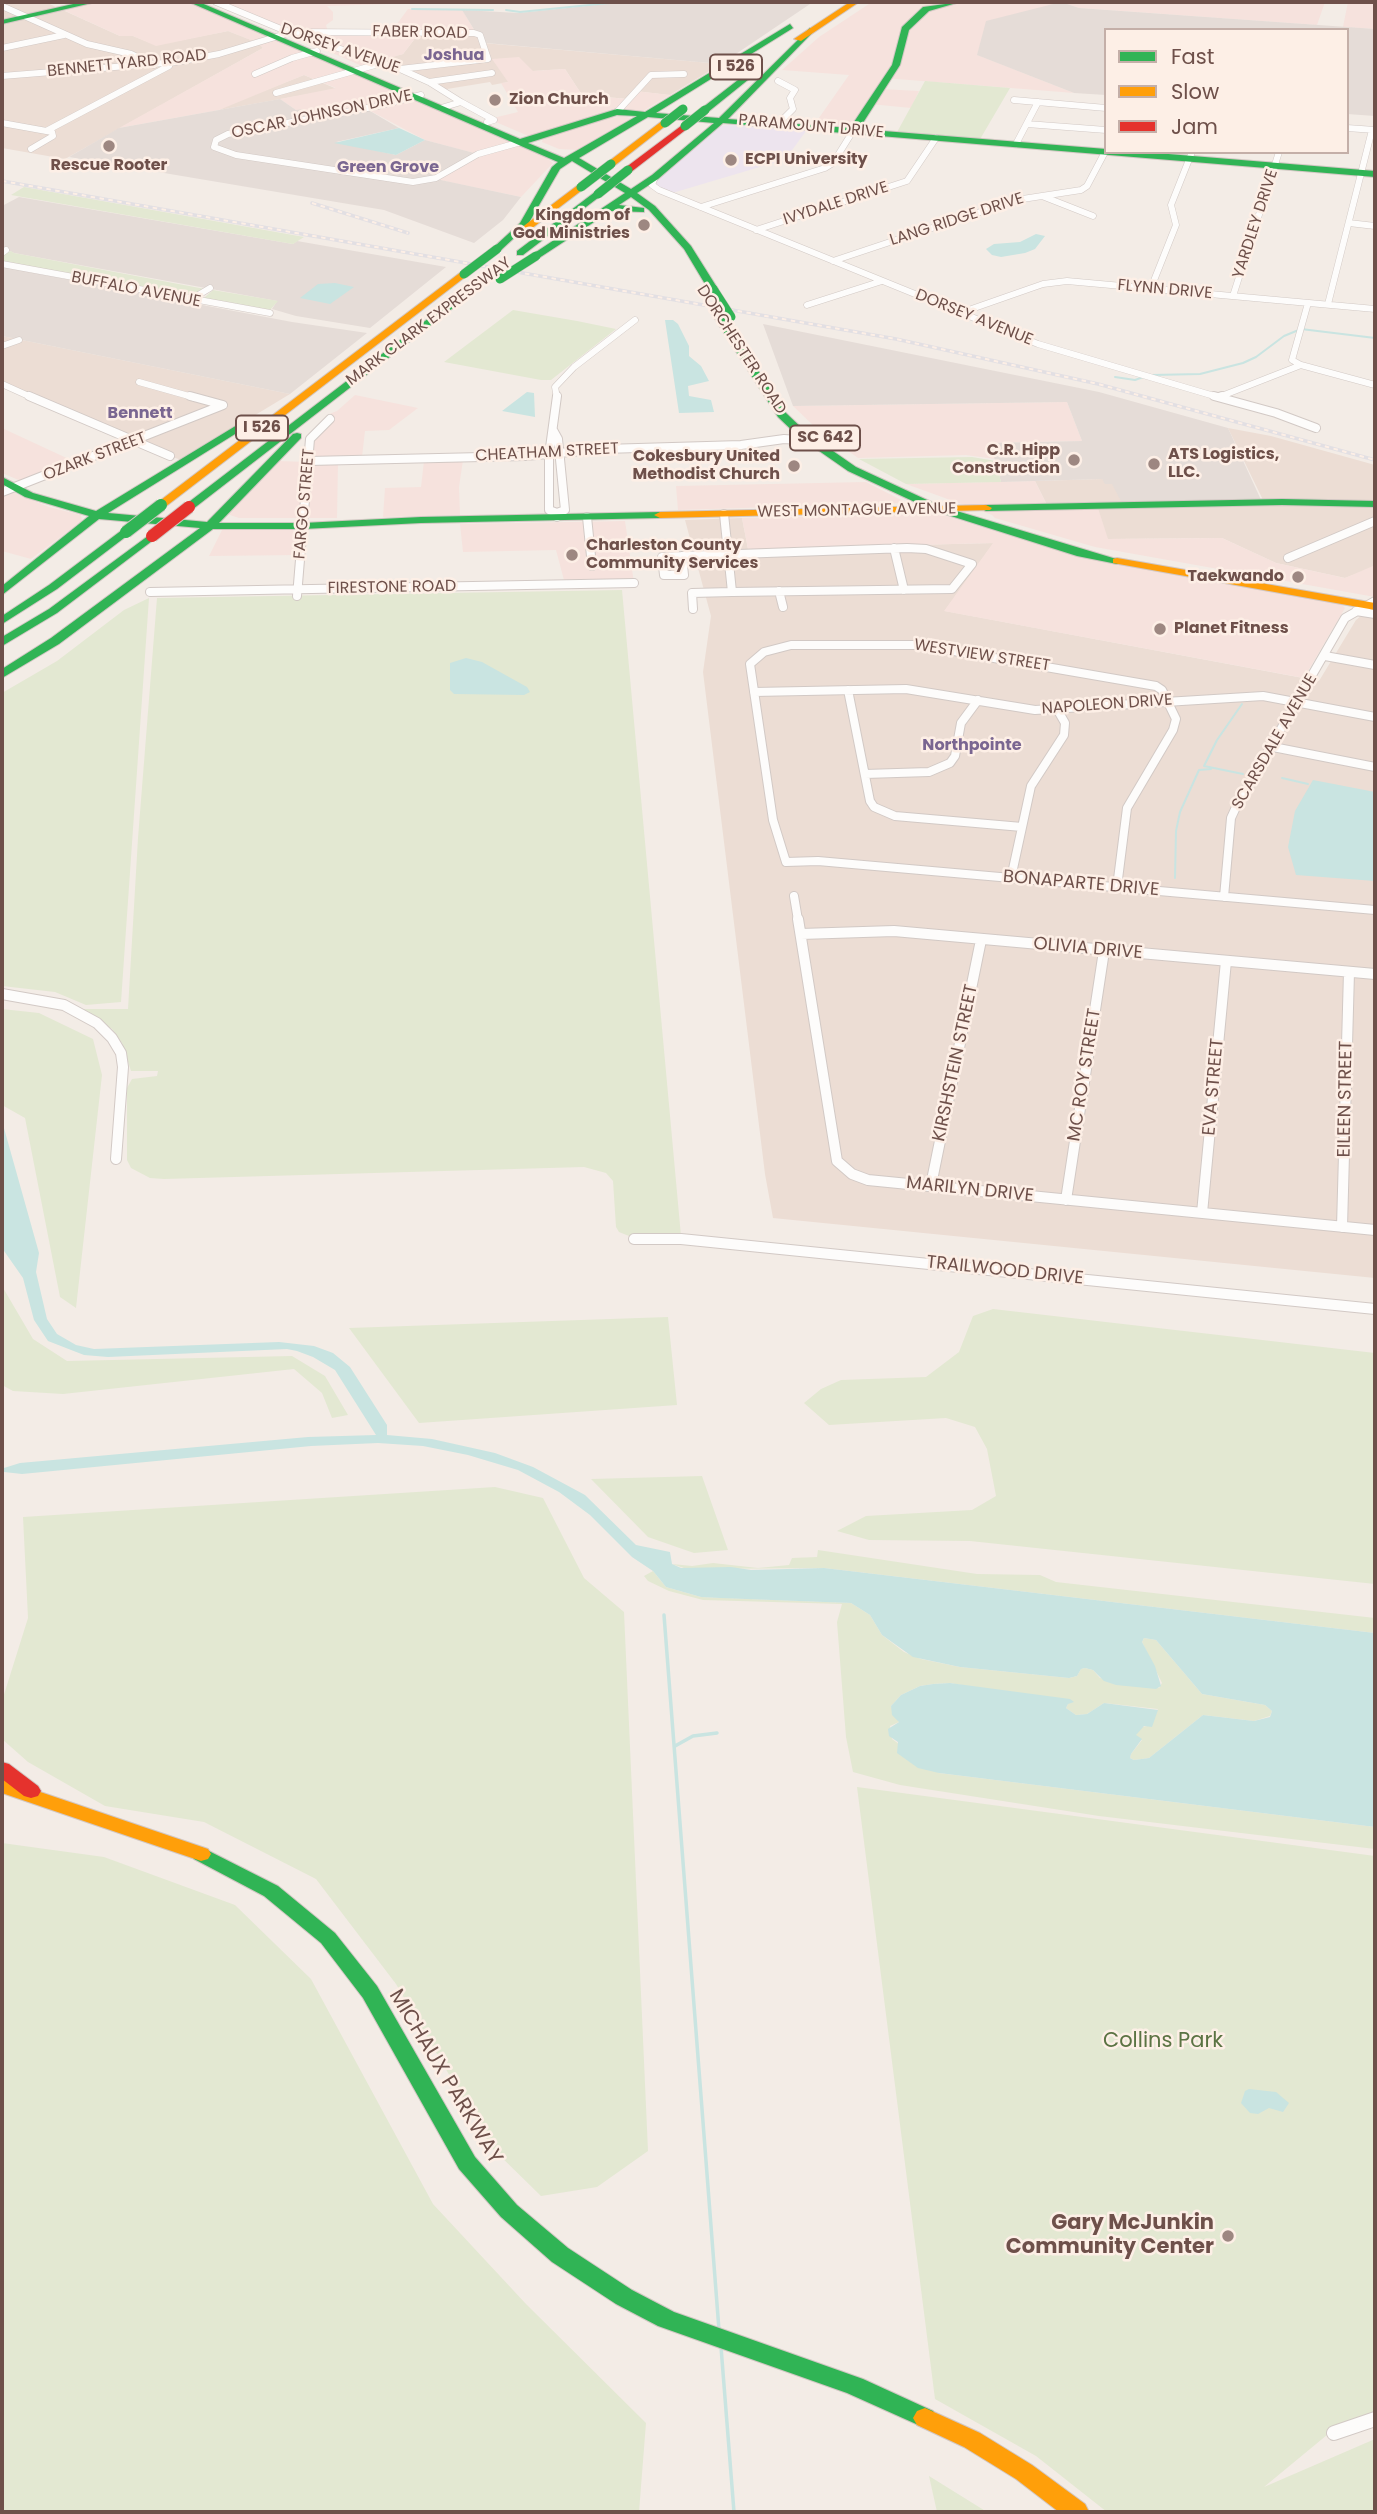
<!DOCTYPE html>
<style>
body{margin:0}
#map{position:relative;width:1377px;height:2514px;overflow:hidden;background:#f3ece6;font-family:Poppins,sans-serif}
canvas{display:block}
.frame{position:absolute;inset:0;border:4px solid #6e504a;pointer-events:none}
.legend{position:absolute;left:1104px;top:28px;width:245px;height:126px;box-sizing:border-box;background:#fdefe6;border:2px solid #c4afa8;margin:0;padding:9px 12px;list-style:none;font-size:21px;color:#6e504a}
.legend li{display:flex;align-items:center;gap:14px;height:35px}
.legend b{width:35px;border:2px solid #c4afa8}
</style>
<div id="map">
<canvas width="1377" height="2514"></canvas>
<div class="frame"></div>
<ul class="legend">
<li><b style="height:9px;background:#30b455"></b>Fast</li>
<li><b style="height:9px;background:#ff9f0a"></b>Slow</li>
<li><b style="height:9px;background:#e5322d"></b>Jam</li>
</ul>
</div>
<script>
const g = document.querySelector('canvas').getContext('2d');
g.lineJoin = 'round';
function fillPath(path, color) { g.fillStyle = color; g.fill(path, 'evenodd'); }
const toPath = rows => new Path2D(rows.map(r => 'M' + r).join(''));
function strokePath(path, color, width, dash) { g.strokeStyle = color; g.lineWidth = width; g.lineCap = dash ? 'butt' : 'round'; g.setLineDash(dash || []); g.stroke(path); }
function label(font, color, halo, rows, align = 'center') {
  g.font = font + ' Poppins,sans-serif'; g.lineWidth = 5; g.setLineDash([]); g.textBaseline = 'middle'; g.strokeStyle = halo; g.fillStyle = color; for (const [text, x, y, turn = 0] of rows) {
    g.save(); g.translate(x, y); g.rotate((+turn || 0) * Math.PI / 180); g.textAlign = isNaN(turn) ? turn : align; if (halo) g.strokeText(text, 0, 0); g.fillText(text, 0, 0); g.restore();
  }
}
const residential = toPath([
 [2,2,45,2,120,36,133,36,156,45,228,31,259,43,263,48,65,159,2,148],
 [420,32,474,33,483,43,721,64,670,95,635,91,628,99,582,95,565,69,533,71,508,82,492,85,490,82,441,90,376,61,403,54],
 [304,75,337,89,219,110,230,104],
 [2,336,290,394,181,460,132,442,2,384],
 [1228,428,1271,436,1375,465,1375,567,1345,578,1276,563,1222,538,1108,539,1048,507,1035,481,1102,479,1112,484,1263,500],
 [742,518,748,549,994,543,945,611,1319,681,1356,620,1362,615,1375,617,1375,1278,773,1218,765,1174,703,672,711,616,685,520]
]);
const commercial = toPath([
 [92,2,188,2,449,113,543,155,553,163,521,197,434,179,477,154,425,140,365,108,317,117,296,110,280,99,336,88,304,75,219,110,119,128,263,48,258,43,228,31,156,46,133,36,120,36,61,9],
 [216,2,387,2,389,4,327,6,333,12,333,20,326,25,328,32,391,32,408,9,462,10,475,31,420,32,403,54,362,66],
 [872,2,1325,2,1317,25,1079,8,1061,2,978,55,1074,93,884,78,853,125,847,128,814,125,849,75,782,70,819,37],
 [1348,2,1375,2,1375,29,1343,27],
 [519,57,533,71,565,69,582,95,628,99,635,91,670,95,643,111,614,109,534,135,526,135,489,119,518,112,501,83,508,82,492,59],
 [881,89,919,91,911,108,870,104],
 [622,116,635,119,578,150,559,149,542,142,543,139,595,121],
 [355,395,418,408,389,430,365,431,362,457,314,458,310,444,330,419,329,414,337,411],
 [1067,402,1082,441,991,443,996,459,966,455,858,458,815,427,793,406],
 [2,428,73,461,21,481,2,473],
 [463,460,459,487,460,515,383,517,385,488,421,487,424,461],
 [278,461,338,463,337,518,239,518,230,515,228,513],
 [1035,481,1048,507,1097,505,1108,539,1222,538,1276,563,1345,578,1373,566,1375,567,1375,597,1095,547,995,518,992,515,906,484],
 [866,482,907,503,678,510,676,486],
 [2,488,49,507,81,515,82,521,31,559,2,551],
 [940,514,1062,552,1341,604,1345,608,1304,678,944,611,993,543,748,549,742,518],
 [625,521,634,583,565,584,556,550,463,552,460,524],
 [222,530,293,530,301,541,300,555,209,556]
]);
const industrial = toPath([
 [625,2,813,2,721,64,486,43,481,33,475,31,462,10,519,13],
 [1061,2,1079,8,1375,29,1375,116,1347,114,1347,30,1106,30,1106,95,1074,93,977,55,986,21],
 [280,99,296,110,303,109,317,117,365,108,399,128,336,142,396,155,425,140,478,154,436,179,521,197,503,220,474,243,384,210,69,157,119,128],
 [19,197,293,244,297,241,446,267,370,328,296,316,272,309,277,301,14,253,2,247,2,206],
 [2,267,292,322,367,333,290,394,2,336],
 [763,324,1099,392,1228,428,1262,502,1123,505,1112,484,1105,484,1102,479,1001,482,990,443,1082,441,1067,402,793,406]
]);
const education = toPath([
 [730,125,806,131,790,153,780,161,669,194,652,183,719,126]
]);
const green = toPath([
 [925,81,1010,88,979,141,896,134],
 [24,187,304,237,293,244,11,195],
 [11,251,14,253,205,289,190,297,2,263,2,255],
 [213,290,278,301,270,310,204,298],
 [513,310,577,321,616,329,551,380,541,380,444,362],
 [972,457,996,461,1001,482,906,484,859,459],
 [622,590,681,1236,629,1236,619,1232,616,1227,613,1181,606,1173,584,1167,164,1179,150,1178,131,1168,127,1160,127,1088,132,1079,157,1076,158,1071,131,1071,122,1043,112,1029,82,1009,128,1009,138,838,157,598],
 [149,598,121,1002,86,1005,55,992,2,986,2,693,57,661,124,610],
 [2,1009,39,1013,93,1039,102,1075,76,1308,60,1297,25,1118,2,1105],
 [2,1286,33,1339,67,1361,292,1356,325,1376,348,1415,332,1418,322,1393,294,1369,63,1394,13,1391,2,1385],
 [993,1309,1375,1353,1375,1584,970,1541,869,1540,837,1531,866,1516,972,1510,996,1496,987,1449,975,1427,946,1418,829,1425,804,1403,821,1389,841,1380,926,1377,959,1352,973,1316],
 [668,1317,677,1405,419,1423,349,1328],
 [702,1476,728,1550,694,1553,648,1537,591,1479],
 [495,1487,543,1498,584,1578,624,1612,648,2151,597,2187,541,2196,492,2148,396,1984,316,1879,204,1822,105,1806,28,1762,2,1739,2,1701,28,1618,23,1517],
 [818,1550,977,1574,1040,1575,1056,1582,1375,1618,1375,1633,824,1568,687,1569,672,1564,692,1566,713,1563,758,1568,789,1565,792,1558,817,1557],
 [653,1571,666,1587,701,1597,851,1603,870,1615,882,1635,904,1652,921,1659,960,1667,1069,1678,1077,1676,1081,1669,1085,1668,1093,1670,1100,1678,1159,1688,1162,1683,1142,1642,1144,1638,1156,1640,1202,1694,1265,1705,1272,1711,1270,1716,1254,1721,1203,1715,1149,1758,1134,1760,1130,1758,1131,1754,1142,1740,1135,1736,1141,1727,1147,1726,1158,1709,1104,1703,1087,1714,1076,1715,1066,1708,1068,1704,950,1683,933,1684,920,1686,901,1695,891,1706,899,1722,890,1726,892,1739,939,1773,1375,1827,1375,1849,1099,1816,900,1785,853,1772,846,1737,837,1622,842,1604,703,1600,669,1591,648,1581,644,1576],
 [857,1787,1375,1856,1375,2417,1333,2430,1264,2487,1375,2439,1375,2512,1107,2512,1036,2456,935,2399],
 [2,1843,104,1857,235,1905,311,1979,433,2204,526,2304,646,2423,639,2512,2,2512],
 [929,2476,987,2512,937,2512]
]);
const water = toPath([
 [399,128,425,140,396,155,334,143],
 [1036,234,1045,236,1035,249,1025,253,1001,257,992,255,986,249,994,244,1020,242],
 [335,283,354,287,330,304,300,298,318,284],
 [665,320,673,320,678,324,689,346,689,356,701,366,709,381,688,386,689,396,711,400,714,412,679,413],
 [527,392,534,393,535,417,502,411],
 [466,658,482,662,527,687,530,692,524,695,454,694,450,690,450,663],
 [1313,780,1375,792,1375,881,1296,875,1288,847,1295,811],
 [2,1121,39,1253,36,1272,47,1319,57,1334,76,1345,94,1349,279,1342,314,1346,333,1353,350,1367,387,1425,387,1435,432,1439,495,1453,533,1467,585,1495,636,1545,670,1552,672,1564,681,1568,731,1567,751,1570,824,1568,1375,1633,1375,1827,939,1773,918,1768,897,1753,898,1742,889,1736,888,1729,899,1722,892,1715,891,1706,901,1695,920,1686,933,1684,950,1683,1070,1699,1074,1702,1068,1704,1066,1708,1076,1715,1087,1714,1104,1703,1158,1710,1152,1727,1144,1726,1136,1735,1142,1739,1131,1754,1130,1758,1134,1760,1149,1758,1203,1715,1254,1721,1270,1717,1272,1711,1265,1705,1202,1694,1156,1640,1144,1638,1142,1642,1155,1666,1161,1686,1156,1689,1116,1685,1104,1681,1093,1670,1085,1668,1081,1669,1077,1676,1069,1678,960,1667,913,1657,882,1635,870,1615,851,1603,720,1598,701,1597,666,1587,653,1571,632,1557,590,1515,559,1492,518,1470,468,1455,423,1446,378,1443,311,1446,22,1474,4,1472,4,1468,20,1463,308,1437,376,1435,335,1370,313,1357,297,1351,287,1349,108,1357,84,1355,48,1341,34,1320,23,1278,2,1248],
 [1249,2089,1276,2092,1289,2103,1283,2112,1269,2108,1258,2114,1250,2113,1241,2103,1245,2091]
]);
const streamFar1 = toPath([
 [412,9,493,10],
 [506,10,520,12,619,2],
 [1152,375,1200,374,1243,363,1256,357,1284,336,1301,329,1375,338],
 [1115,377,1135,380,1146,376],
 [1242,704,1217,740,1204,766,1243,774],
 [1282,778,1308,784],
 [1175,878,1176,831,1180,812,1199,770,1211,769]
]);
const stream = toPath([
 [664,1615,719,2330],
 [675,1746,693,1736,717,1733],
 [721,2347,734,2512]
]);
const streetFar3 = toPath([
 [216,2,281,29,400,69,429,82,461,102,441,108],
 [2,6,87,44,131,54,154,65],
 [2,48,64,35],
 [255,74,292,58,317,51],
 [2,76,177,62,219,54,292,32,474,33,480,35,488,59,400,69],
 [429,82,492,73],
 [276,93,382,63],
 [421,95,378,106,228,134,216,140,214,147,236,155,413,182,436,178,478,154,521,142],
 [1014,100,1106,108],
 [461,102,494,120,487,122],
 [617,112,651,75,684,74],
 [2,123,52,132,53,136,31,149],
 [1027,124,1106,130],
 [777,125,793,109,790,98,795,90,778,81],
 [1347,128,1375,130],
 [48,130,169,66],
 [1016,144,1038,102],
 [655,177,652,185,659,190,1038,344,1221,398],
 [1042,196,1093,216],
 [701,207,825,168,833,163,853,131],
 [1349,223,1375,226],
 [756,230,907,181,936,138],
 [2,253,6,250],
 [833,261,1016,200,1081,190,1087,186,1105,152],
 [2,264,270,313],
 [1151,288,1176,225,1171,205,1192,152],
 [1233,296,1279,152],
 [190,300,210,288],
 [1328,304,1372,130],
 [807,305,882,281],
 [960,313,1043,284,1067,281,1375,309],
 [2,346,19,340],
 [1301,365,1292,360,1308,303],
 [139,382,196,398],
 [2,384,33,398],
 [1219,397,1301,365,1375,385],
 [557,398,555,387,574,367,635,320]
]);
const streetFar2 = toPath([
 [29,396,170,456],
 [557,396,549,455,549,510,557,513,557,517],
 [1214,396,1276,413,1316,428],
 [1219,397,1222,396],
 [553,430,558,439,565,510,557,513],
 [309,461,525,456,604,449,741,445,784,439,811,441],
 [2,492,223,405,190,396],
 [587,517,592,566],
 [894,548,904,590],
 [682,556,684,575,664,575,662,557,682,556],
 [682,556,907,548,926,549,972,564,952,589,732,592],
 [1288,558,1375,521],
 [779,591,783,607],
 [150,592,634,583],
 [297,596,310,439,330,419],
 [693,609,692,593,732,592,724,514],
 [1356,611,1375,614],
 [1325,656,1375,665],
 [848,690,870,801,874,807,895,816,1022,827],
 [754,692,906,689,1035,710,1263,696,1375,717],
 [1273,747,1375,767],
 [865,774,929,772,950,763,955,756,961,723,978,700],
 [1011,878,1031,786,1064,735,1065,723,1057,709],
 [1117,887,1127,808,1173,730,1176,719,1162,690,1156,686,919,645,791,645,764,652,750,664,773,820,786,862,818,861,1375,910],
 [794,896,798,920],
 [1224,897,1231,818,1237,805,1345,618,1375,601]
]);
const streetFar1 = toPath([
 [798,919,837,1161,852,1174,868,1180,1375,1230],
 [801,934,894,931,1375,974],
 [2,994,64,1005,97,1023,112,1038,121,1053,123,1067,116,1159],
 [931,1185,981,940],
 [1066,1200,1104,951],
 [1202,1213,1226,961],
 [1342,1227,1349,972],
 [634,1239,681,1239,1375,1309]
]);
const street = toPath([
 [1334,2433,1375,2419]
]);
const fast = toPath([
 [82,2,96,2,2,24,2,20,82,2],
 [189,2,199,2,520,139,617,109,645,112,790,24,793,28,656,113,719,118,810,28,813,32,728,119,850,128,892,65,902,27,923,7,960,2,929,11,909,30,900,65,859,129,1106,149,1106,152,1144,152,1375,171,1375,177,723,123,658,179,637,193,655,206,691,246,718,289,713,292,708,289,684,249,649,210,631,197,619,205,644,208,644,212,611,211,539,258,533,258,533,254,625,193,572,161,560,169,527,226,500,251,494,251,494,247,520,223,552,167,558,162,189,2],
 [617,115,637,116,564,158,528,143,617,115],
 [648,117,714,123,652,175,631,189,579,158,648,117],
 [747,73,754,75,708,112,702,112,702,108,747,73],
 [595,192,603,194,523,255,517,255,517,251,595,192],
 [485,275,493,277,193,509,185,509,185,505,485,275],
 [714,312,720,312,786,413,807,433,856,467,940,506,1123,561,1117,564,1077,556,932,510,848,471,799,437,778,417,712,314,714,312],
 [247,419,256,421,108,513,207,522,293,434,297,433,301,434,301,438,219,523,303,523,421,517,660,512,666,515,660,518,421,523,303,529,213,529,59,644,2,678,2,669,51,638,200,528,99,519,2,595,2,586,89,516,25,497,2,484,2,477,33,493,96,511,247,419],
 [1282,499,1375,501,1375,507,1282,505,986,511,980,508,986,505,1282,499],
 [122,530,132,532,57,589,2,624,2,616,49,585,122,530],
 [152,533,156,534,156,538,57,613,2,646,2,637,49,609,152,533],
 [201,1847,278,1886,335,1933,377,1986,475,2157,517,2205,568,2248,632,2290,674,2312,863,2379,933,2411,937,2418,933,2425,925,2428,847,2393,658,2326,616,2304,552,2262,501,2217,459,2169,363,1998,321,1943,264,1896,194,1859,191,1854,194,1849,201,1847]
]);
const slow = toPath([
 [850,2,859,2,801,41,794,39,850,2],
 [662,121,669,123,614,166,608,166,608,162,662,121],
 [578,185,586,187,527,232,521,232,521,228,578,185],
 [461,272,469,274,165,507,157,507,157,503,461,272],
 [986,505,992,508,990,510,660,518,654,515,660,512,986,505],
 [1117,558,1375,603,1375,610,1113,563,1113,559,1117,558],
 [2,1779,208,1849,211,1854,208,1859,201,1861,2,1793,2,1779],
 [925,2408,980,2433,1032,2465,1085,2504,1089,2512,1059,2512,1016,2479,964,2447,917,2425,913,2418,917,2411,925,2408]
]);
const jam = toPath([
 [685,123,688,124,688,128,631,172,625,172,625,168,685,123],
 [2,1762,9,1764,38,1786,41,1791,38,1796,31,1798,24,1796,2,1779,2,1762]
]);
const rail = toPath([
 [2,181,896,339,1098,384,1375,460],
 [312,203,408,233]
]);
const fastBridgeFar1 = toPath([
 [665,123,683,109],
 [685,126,705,110],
 [581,187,611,164],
 [598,194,628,170],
 [464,274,497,249],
 [500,279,536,256],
 [713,289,731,317]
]);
const fastBridge = toPath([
 [126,532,161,505]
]);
const jamBridge = toPath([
 [152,536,189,507]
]);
const markers = [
 [495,100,7,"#9d8781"],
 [109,146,7,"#9d8781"],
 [731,160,7,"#9d8781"],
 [644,225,7,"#9d8781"],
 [1074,460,7,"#9d8781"],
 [1154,464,7,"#9d8781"],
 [794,466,7,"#9d8781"],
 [572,555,7,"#9d8781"],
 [1298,577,7,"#9d8781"],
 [1160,629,7,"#9d8781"],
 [1228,2236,7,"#9d8781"]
];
const farStreetnames = [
 ["FABER ROAD",420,33,1],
 ["DORSEY AVENUE",340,49,19],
 ["BENNETT YARD ROAD",127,64,-6],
 ["OSCAR JOHNSON DRIVE",322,115,-12],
 ["PARAMOUNT DRIVE",811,127,5],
 ["IVYDALE DRIVE",836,204,-18],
 ["LANG RIDGE DRIVE",957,220,-18],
 ["YARDLEY DRIVE",1256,224,-72],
 ["BUFFALO AVENUE",136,290,11],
 ["FLYNN DRIVE",1165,290,5],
 ["DORSEY AVENUE",974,318,22],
 ["MARK CLARK EXPRESSWAY",429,322,-37],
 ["DORCHESTER ROAD",741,350,57],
 ["CHEATHAM STREET",547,453,-3],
 ["OZARK STREET",95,457,-21],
 ["FARGO STREET",305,504,-85],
 ["WEST MONTAGUE AVENUE",857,511,-1],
 ["FIRESTONE ROAD",392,588,-1],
 ["WESTVIEW STREET",982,656,9],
 ["NAPOLEON DRIVE",1107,705,-4],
 ["SCARSDALE AVENUE",1275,742,-60]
];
const farNeighbourhoodnames = [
 ["Joshua",454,56],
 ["Green Grove",388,168],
 ["Bennett",140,414],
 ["Northpointe",972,746]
];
const shields = [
 [736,67,52],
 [262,428,52],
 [825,438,70]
];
const shieldNames = [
 ["I 526",736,67],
 ["I 526",262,428],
 ["SC 642",825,438]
];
const farPoinames = [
 ["Zion Church",509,100],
 ["ECPI University",745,160],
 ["Rescue Rooter",109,166,"center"],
 ["Kingdom of",630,216,"right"],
 ["God Ministries",630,234,"right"],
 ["C.R. Hipp",1060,451,"right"],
 ["Construction",1060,469,"right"],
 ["ATS Logistics,",1168,455],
 ["LLC.",1168,473],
 ["Cokesbury United",780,457,"right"],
 ["Methodist Church",780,475,"right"],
 ["Charleston County",586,546],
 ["Community Services",586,564],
 ["Taekwando",1284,577,"right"],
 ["Planet Fitness",1174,629]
];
const streetNames = [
 ["BONAPARTE DRIVE",1081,884,5],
 ["OLIVIA DRIVE",1088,949,5],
 ["KIRSHSTEIN STREET",956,1063,-78],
 ["MC ROY STREET",1085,1075,-81],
 ["EVA STREET",1214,1087,-85],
 ["EILEEN STREET",1346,1099,-89],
 ["MARILYN DRIVE",970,1190,6],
 ["TRAILWOOD DRIVE",1005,1271,6]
];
const nearParknames = [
 ["Collins Park",1163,2042]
];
const nearStreetnames = [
 ["MICHAUX PARKWAY",445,2077,59]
];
const nearPoinames = [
 ["Gary McJunkin",1214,2224],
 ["Community Center",1214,2248]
];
fillPath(residential, '#ecddd4');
fillPath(commercial, '#f6e2dd');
fillPath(industrial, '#e5dcd7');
fillPath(education, '#ede4ee');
fillPath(green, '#e3e8d2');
fillPath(water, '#c9e4e1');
strokePath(streamFar1, '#c9e4e1', 2);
strokePath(stream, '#c9e4e1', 3.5);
strokePath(streetFar3, '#d2c9c5', 7);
strokePath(streetFar2, '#d2c9c5', 10);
strokePath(streetFar1, '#d2c9c5', 12);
strokePath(street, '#d2c9c5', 16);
strokePath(fast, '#d2c7c3', 2);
strokePath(slow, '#d2c7c3', 2);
strokePath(jam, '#d2c7c3', 2);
strokePath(streetFar3, '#fdfcfb', 6);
strokePath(streetFar2, '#fdfcfb', 8);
strokePath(streetFar1, '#fdfcfb', 10);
strokePath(street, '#fdfcfb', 14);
fillPath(fast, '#30b455');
fillPath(slow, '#ff9f0a');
fillPath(jam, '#e5322d');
strokePath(rail, '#e2dfe3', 3.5);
strokePath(rail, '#fdefe6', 2, [4.5]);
strokePath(fastBridgeFar1, '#d3c8c4', 10, []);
strokePath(fastBridge, '#d3c8c4', 14, []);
strokePath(jamBridge, '#d3c8c4', 14, []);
strokePath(fastBridgeFar1, '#30b455', 9);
strokePath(fastBridge, '#30b455', 12);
strokePath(jamBridge, '#e5322d', 12);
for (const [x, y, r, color] of markers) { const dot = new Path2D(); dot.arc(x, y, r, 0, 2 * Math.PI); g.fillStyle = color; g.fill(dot); strokePath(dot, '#fdefe6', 2.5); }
label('16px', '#6e504a', '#fdefe6', farStreetnames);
label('bold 16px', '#7a6691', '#fdefe6', farNeighbourhoodnames);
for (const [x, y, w] of shields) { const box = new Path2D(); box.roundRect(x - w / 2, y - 12.5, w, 25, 5); g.fillStyle = '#fdefe6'; g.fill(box); strokePath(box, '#6e504a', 2); }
label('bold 16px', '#6e504a', null, shieldNames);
label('bold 16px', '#6e504a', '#fdefe6', farPoinames, 'left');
label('18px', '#6e504a', '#fdefe6', streetNames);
label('21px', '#5b7343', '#fdefe6', nearParknames);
label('21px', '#6e504a', '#fdefe6', nearStreetnames);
label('bold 21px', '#6e504a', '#fdefe6', nearPoinames, 'right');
</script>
